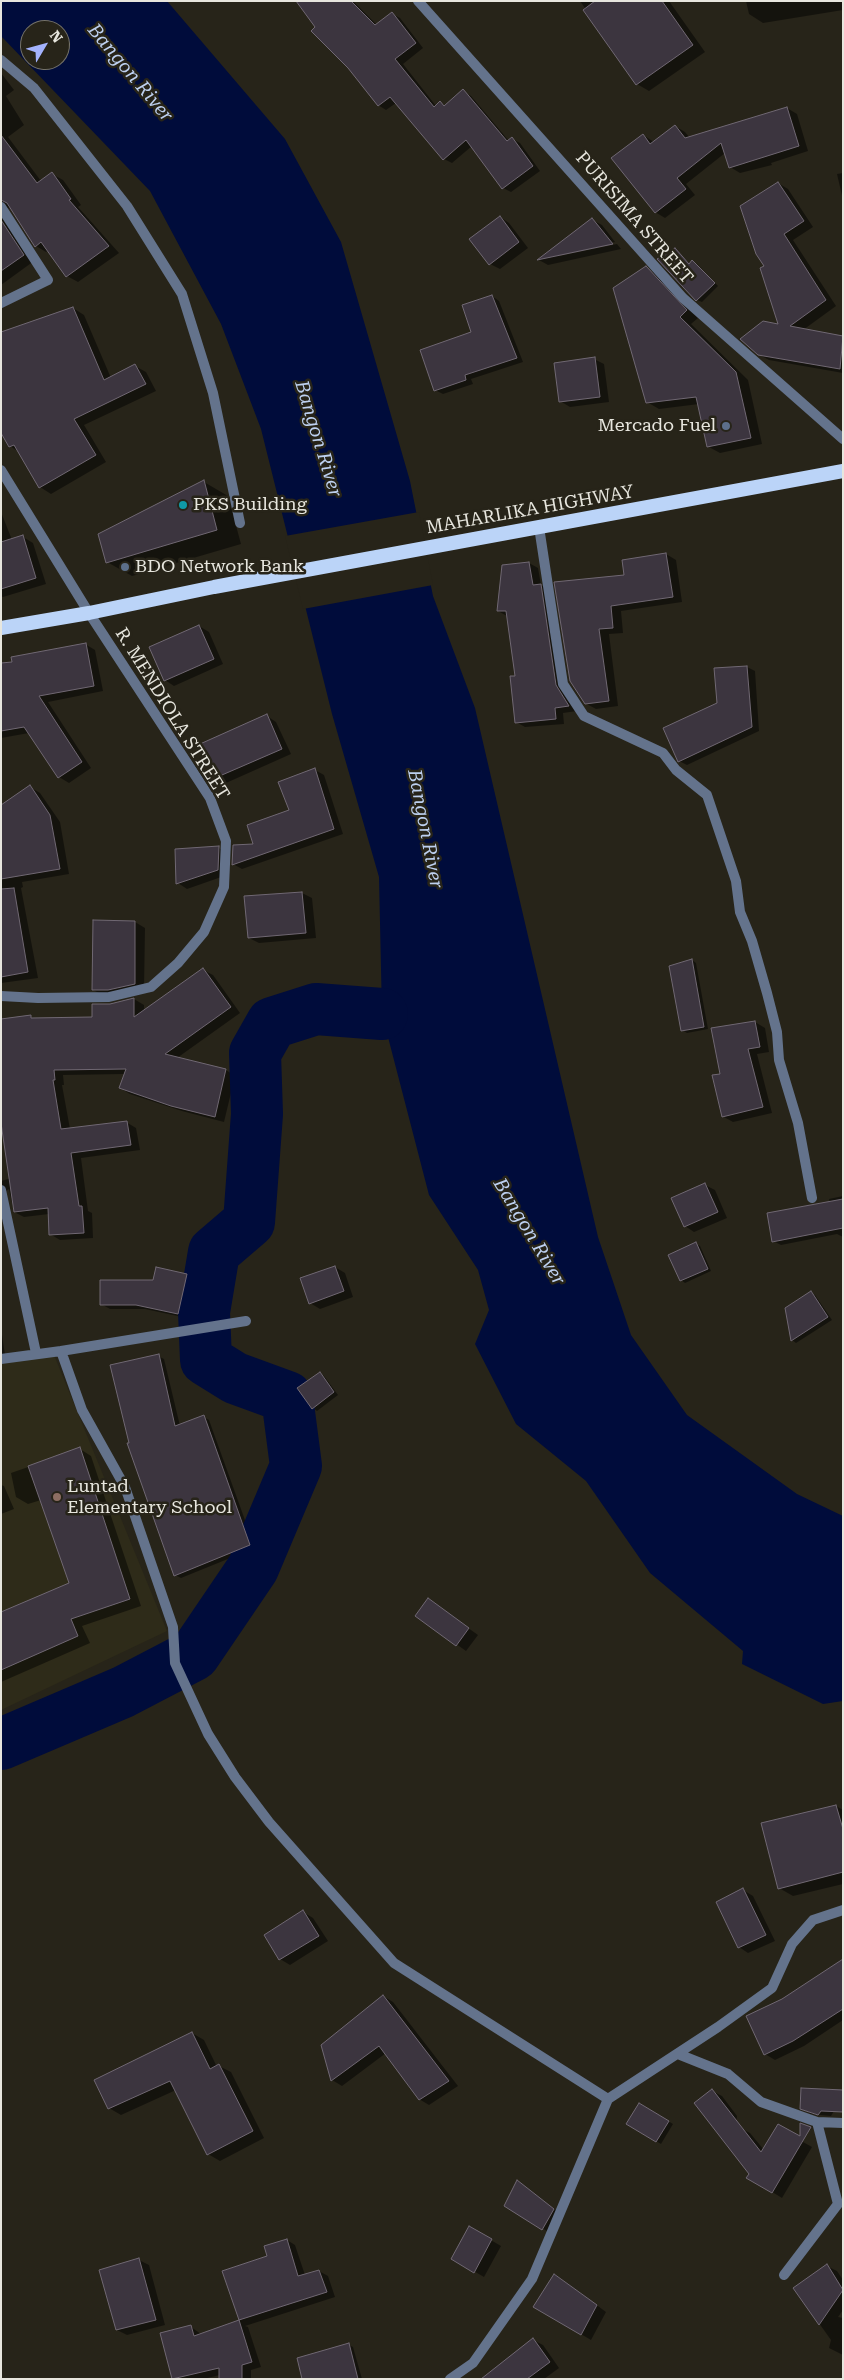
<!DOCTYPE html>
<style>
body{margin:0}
#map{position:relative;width:844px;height:2380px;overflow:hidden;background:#272419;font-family:"Roboto Serif",serif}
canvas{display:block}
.frame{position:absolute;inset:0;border:2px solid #e7e6de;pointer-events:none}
.north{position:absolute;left:20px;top:20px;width:50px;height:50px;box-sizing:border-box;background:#272419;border:1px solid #747268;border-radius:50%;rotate:53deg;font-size:14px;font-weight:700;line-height:20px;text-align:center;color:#e7e6de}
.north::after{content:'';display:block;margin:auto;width:18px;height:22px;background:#a3b2fd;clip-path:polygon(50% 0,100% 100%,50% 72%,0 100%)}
</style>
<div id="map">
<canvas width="844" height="2380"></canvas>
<div class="frame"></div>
<div class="north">N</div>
</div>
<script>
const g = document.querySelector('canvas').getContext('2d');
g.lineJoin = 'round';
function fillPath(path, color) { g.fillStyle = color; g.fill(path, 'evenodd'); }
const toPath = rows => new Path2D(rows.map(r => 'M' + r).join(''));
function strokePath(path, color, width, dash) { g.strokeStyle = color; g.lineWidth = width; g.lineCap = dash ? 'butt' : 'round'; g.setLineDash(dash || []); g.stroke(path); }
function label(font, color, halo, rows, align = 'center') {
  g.font = font + ' "Roboto Serif",serif'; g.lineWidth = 5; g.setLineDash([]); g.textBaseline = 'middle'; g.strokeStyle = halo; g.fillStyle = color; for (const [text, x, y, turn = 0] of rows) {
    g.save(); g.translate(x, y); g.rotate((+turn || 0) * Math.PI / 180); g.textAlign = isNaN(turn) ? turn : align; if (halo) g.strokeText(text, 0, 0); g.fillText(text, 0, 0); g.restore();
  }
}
const built = toPath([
 [54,1355,167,1631,1,1710,1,1364]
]);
const water = toPath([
 [1,1,167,1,285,139,341,242,410,481,433,596,475,708,598,1237,631,1335,687,1415,797,1494,843,1516,843,1701,823,1704,742,1664,743,1651,650,1573,586,1481,516,1424,475,1344,489,1310,478,1270,429,1195,382,1014,379,877,332,714,261,429,221,324,150,191,1,36],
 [30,30,60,30,60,60,30,60]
]);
const pier = toPath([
 [419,512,433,585,303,609,285,536]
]);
const shadow = toPath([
 [297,1,353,1,377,25,392,14,400,18,423,48,403,64,436,106,440,103,446,106,463,91,471,96,509,141,512,139,520,143,540,171,511,192,503,188,472,146,452,163,444,159,396,103,386,110,378,105],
 [580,1,669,1,705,52,649,91,637,84],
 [746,1,843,1,843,10,763,23,749,14],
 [1,73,14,90,6,96,24,125,8,137,41,181,52,174,63,180,81,205,78,207,119,253,78,282,67,276,49,250,46,252,36,246,10,206,5,213,34,261,1,285],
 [787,108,797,114,808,151,771,163,772,165,740,173,730,167,725,153,686,184,695,195,665,218,655,212,643,135,654,142,675,126,685,132,690,138],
 [843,173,843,200,837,174],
 [778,183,788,189,813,227,793,240,836,306,803,330,843,337,843,373,769,360,758,354,780,326,765,266],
 [500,217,509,223,528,248,500,269,490,264],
 [592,220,602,225,615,242,563,253,559,256,617,244,621,249,548,265,539,260],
 [675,249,690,264,693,262,697,264,718,286,702,302,697,300],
 [646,268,658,275,698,318,691,324,748,380,762,444,720,453,709,447,699,404,659,409,647,402],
 [492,296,499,301,523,362,471,379,473,384,443,394,435,390,473,333],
 [73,308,84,315,111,378,135,366,146,372,156,391,84,425,106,462,51,494,40,487,19,452,10,446],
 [594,359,604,364,609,402,570,407,560,401],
 [204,482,228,496,241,544,132,576,107,562],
 [1,512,12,540,23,537,33,543,46,584,3,597,1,596],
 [666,554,676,560,682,602,621,611,623,633,609,634,618,706,596,709,585,703,571,681,626,577],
 [529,563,538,568,541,585,550,590,565,691,577,711,563,713,564,724,525,727,516,722,516,677,507,616,498,611],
 [199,626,209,632,223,664,174,686,165,680],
 [85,644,95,650,103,691,48,702,91,768,69,783,59,777,29,733,1,738,1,665],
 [747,667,755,671,759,731,687,765,679,761,718,704,715,670],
 [267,716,276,722,291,754,226,783,216,777],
 [315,770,324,775,343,834,242,869,233,864,290,811],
 [30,787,40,793,60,822,69,874,22,882,23,887,21,888,38,978,1,983,1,806],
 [219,848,228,853,227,875,187,889,178,883],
 [302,893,312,898,316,938,259,943,249,938],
 [135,922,145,928,144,989,103,995,93,990],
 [692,960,696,963,708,1029,687,1033,682,1030],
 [203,970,213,975,240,1013,177,1058,226,1070,235,1076,224,1122,182,1111,130,1094,120,1088,125,1074,63,1075,64,1085,62,1085,70,1129,126,1122,136,1128,140,1150,81,1158,88,1211,92,1213,93,1238,60,1240,50,1234,49,1214,24,1217,14,1212,9,1189,6,1191,9,1220,1,1221,1,1181,12,1178,31,1017,35,1019,93,1018,111,1005,134,999,144,1005,144,1012],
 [755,1022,765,1028,769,1052,757,1054,772,1113,733,1122,724,1117,721,1074],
 [705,1185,715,1190,727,1218,694,1232,685,1226],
 [843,1196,843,1237,837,1234,781,1245,773,1241,830,1202,829,1199],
 [695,1244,700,1246,711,1271,685,1283,681,1280],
 [335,1267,345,1273,353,1297,320,1309,310,1303],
 [186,1275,194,1280,187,1318,145,1309,110,1309,101,1304,154,1281],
 [811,1293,815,1295,832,1320,796,1343,792,1340,786,1309],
 [1,1328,5,1355,1,1357],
 [158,1356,164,1359,180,1426,204,1417,209,1420,255,1548,181,1578,175,1575,130,1443],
 [320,1373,324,1376,338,1395,317,1411,313,1408],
 [80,1449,91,1456,141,1606,82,1626,90,1643,1,1682,1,1614,70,1584,41,1500,28,1504,16,1497,11,1473],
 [1,1485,4,1486,14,1509,1,1514],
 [429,1600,478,1635,466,1651,417,1616],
 [836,1806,843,1810,843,1884,793,1896,779,1888],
 [743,1890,753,1896,775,1941,748,1953,739,1947],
 [303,1912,313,1918,328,1941,290,1965,280,1959,265,1936],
 [843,1969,843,2020,804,2046,775,2060,765,2054,782,2000],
 [383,1996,393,2002,458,2086,429,2105,419,2099,386,2053,342,2086,332,2080,322,2046],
 [192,2033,204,2040,217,2067,219,2066,231,2072,264,2138,220,2161,208,2154,176,2090,121,2115,109,2108],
 [712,2091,722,2096,737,2116,736,2126,750,2133,764,2150,773,2135,803,2142,812,2147,782,2198,748,2177,750,2173],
 [843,2096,831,2116,811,2114,802,2108],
 [640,2104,673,2124,661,2144,628,2124],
 [517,2182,563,2215,552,2234,506,2206],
 [470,2228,501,2246,484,2277,453,2259],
 [287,2240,295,2245,305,2275,319,2271,328,2276,335,2297,245,2326,248,2327,261,2367,251,2370,251,2379,220,2379,220,2375,203,2379,173,2379,191,2327,201,2334,240,2321,224,2272,268,2257],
 [139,2260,149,2265,165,2325,127,2335,117,2330],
 [827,2266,837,2271,843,2280,843,2310,838,2317,843,2318,843,2355,829,2348,831,2340,794,2288],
 [564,2281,606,2312,591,2340,535,2307],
 [533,2340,543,2345,559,2368,544,2379,505,2379],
 [349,2345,353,2347,362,2379,303,2379]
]);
const river = toPath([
 [1,1744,123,1692,194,1655,253,1568,296,1466,287,1397,235,1378,206,1360,204,1312,214,1252,249,1222,257,1114,255,1053,272,1023,316,1009,382,1014]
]);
const building = toPath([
 [296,1,351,1,375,25,392,12,416,43,395,59,434,107,440,101,444,106,463,89,507,141,512,137,533,166,502,189,466,140,443,160,390,97,378,106,348,68,311,31,315,27,296,1],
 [595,1,662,1,693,45,636,85,583,10,595,1],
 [787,107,799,146,729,168,721,143,677,178,686,189,655,213,611,158,643,134,650,144,675,125,685,138,787,107],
 [1,135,37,183,52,172,71,199,69,200,109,246,66,277,41,242,35,247,7,203,1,200,1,135],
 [778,182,804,221,784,234,826,300,790,326,843,336,840,369,758,355,740,339,763,321,778,324,760,268,764,266,756,254,740,206,778,182],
 [500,216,519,242,489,265,469,239,500,216],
 [592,218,613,244,537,260,592,218],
 [1,220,24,255,1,271,1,220],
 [675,248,689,264,692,260,715,283,696,301,657,259,675,248],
 [646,266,687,310,680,317,736,372,751,438,707,447,696,397,646,403,613,288,646,266],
 [492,295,517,358,465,375,466,380,434,391,420,350,471,332,462,305,492,295],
 [73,307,104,380,135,364,146,384,74,419,96,455,39,488,14,445,9,447,1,433,1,332,73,307],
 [595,357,600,397,559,402,554,363,595,357],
 [204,480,217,530,106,563,98,534,204,480],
 [23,535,36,578,1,589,1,542,23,535],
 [666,553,673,597,611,606,613,628,599,629,609,701,585,704,570,681,554,582,624,575,622,560,666,553],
 [529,562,533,585,541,584,556,685,569,706,555,708,556,719,515,723,510,676,515,676,506,611,497,611,502,565,529,562],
 [199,625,214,659,164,681,149,647,199,625],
 [86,643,94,686,39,696,82,762,58,778,24,727,1,731,1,663,12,662,11,657,86,643],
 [747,666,752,727,678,762,663,728,717,703,714,668,747,666],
 [267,714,282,749,215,778,200,744,267,714],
 [315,768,334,829,232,865,233,845,253,844,247,825,289,810,278,782,315,768],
 [30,785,50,815,60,869,1,879,1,805,30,785],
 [219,846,218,870,176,884,175,849,219,846],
 [14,888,28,972,1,977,1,889,14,888],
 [302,892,306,933,248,938,244,896,302,892],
 [93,920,135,921,135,984,108,990,92,990,93,920],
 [692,959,704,1027,681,1031,669,966,692,959],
 [203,968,231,1007,165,1054,226,1069,215,1117,171,1106,119,1088,126,1069,54,1070,55,1080,53,1080,61,1129,127,1121,131,1145,71,1153,79,1206,82,1206,84,1233,49,1235,48,1208,14,1212,1,1123,1,1019,31,1015,31,1018,92,1017,92,1004,110,1004,134,998,134,1017,203,968],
 [755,1021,760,1047,748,1049,763,1107,722,1117,712,1075,720,1074,711,1028,755,1021],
 [705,1183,718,1212,684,1227,671,1198,705,1183],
 [843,1199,843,1228,772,1242,767,1213,843,1199],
 [696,1242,708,1269,680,1281,668,1255,696,1242],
 [335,1266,344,1291,309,1304,300,1278,335,1266],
 [156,1267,187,1274,178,1314,136,1305,100,1305,100,1280,153,1280,156,1267],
 [811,1291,828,1317,791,1341,785,1308,811,1291],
 [159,1354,175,1426,204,1415,250,1545,174,1576,127,1443,129,1443,110,1365,159,1354],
 [320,1372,334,1392,312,1409,297,1388,320,1372],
 [80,1447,130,1599,71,1619,78,1636,1,1670,1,1612,69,1583,28,1466,80,1447],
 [428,1598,469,1628,456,1646,415,1616,428,1598],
 [836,1805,843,1829,843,1872,778,1889,761,1823,836,1805],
 [743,1888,766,1935,738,1948,716,1902,743,1888],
 [303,1910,319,1936,279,1960,264,1935,303,1910],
 [843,1959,843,2009,793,2041,764,2055,746,2016,782,1999,843,1959],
 [383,1995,449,2081,419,2100,379,2046,331,2081,321,2045,383,1995],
 [192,2032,210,2069,219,2064,253,2131,207,2155,170,2081,108,2109,94,2080,192,2032],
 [801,2088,843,2090,843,2112,821,2111,818,2115,800,2109,801,2088],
 [712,2089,761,2152,778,2124,800,2136,800,2123,811,2127,772,2193,746,2178,749,2174,694,2103,712,2089],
 [639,2103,669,2121,656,2142,626,2124,639,2103],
 [517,2180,554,2209,542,2230,504,2206,517,2180],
 [469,2226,492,2239,474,2273,451,2259,469,2226],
 [287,2239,298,2276,319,2270,327,2292,239,2320,222,2271,267,2256,264,2246,287,2239],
 [139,2258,156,2320,116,2330,99,2270,139,2258],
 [827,2264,843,2290,819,2325,793,2288,827,2264],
 [554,2274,597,2305,581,2335,533,2307,554,2274],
 [239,2320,252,2362,242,2365,242,2379,219,2379,219,2368,172,2379,160,2333,191,2325,194,2336,239,2320],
 [533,2338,550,2362,527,2379,481,2379,533,2338],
 [349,2343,358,2379,302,2379,297,2358,349,2343]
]);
const pedestrian = toPath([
 [1,60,34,88,127,206,182,294,213,393,240,523]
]);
const minor = toPath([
 [1,207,48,280,1,303],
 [1,470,89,613,210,798,226,841,224,887,204,932,178,963,151,987,109,997,38,998,1,996],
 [539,527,563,684,584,716,663,753,676,770,707,795,736,881,740,912,752,941,767,993,777,1032,779,1060,798,1123,812,1198],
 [1,1190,36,1353],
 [61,1351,246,1321],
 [1,1359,61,1351,82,1410,125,1487,173,1627,175,1663,208,1734,235,1777,269,1822,394,1963,608,2099,532,2279,473,2363,450,2379],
 [678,2054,728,2074,761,2102,817,2122,843,2123],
 [608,2099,718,2027,772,1988,792,1944,813,1920,843,1910],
 [784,2275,838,2204,817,2122]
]);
const tertiary = toPath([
 [418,1,683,298,843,439]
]);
const trunk = toPath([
 [1,628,89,613,214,587,843,471]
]);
const markers = [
 [726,426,5,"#5c6f8a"],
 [183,505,5,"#0f9aa8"],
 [125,567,5,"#5c6f8a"],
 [57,1497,5,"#8d6e63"]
];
const streetNames = [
 ["PURISIMA STREET",634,218,49],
 ["MAHARLIKA HIGHWAY",530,510,-10],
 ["R. MENDIOLA STREET",172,714,58]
];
const poiNames = [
 ["Mercado Fuel",716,426,"right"],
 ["PKS Building",193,505],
 ["BDO Network Bank",135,567],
 ["Luntad",67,1487],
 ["Elementary School",67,1508]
];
const waterNames = [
 ["Bangon River",130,73,50],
 ["Bangon River",318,439,73],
 ["Bangon River",425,829,79],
 ["Bangon River",529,1232,59]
];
fillPath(built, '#2e2b19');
fillPath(water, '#000c3b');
fillPath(pier, '#272419');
fillPath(shadow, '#0007');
strokePath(river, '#000c3b', 52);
fillPath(building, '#3c353f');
strokePath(building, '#706873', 1);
strokePath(pedestrian, '#64738c', 10);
strokePath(minor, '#64738c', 10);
strokePath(tertiary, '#64738c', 10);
strokePath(trunk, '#bbd4f8', 14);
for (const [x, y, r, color] of markers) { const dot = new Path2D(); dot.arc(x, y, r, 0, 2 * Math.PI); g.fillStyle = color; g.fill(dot); strokePath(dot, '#272419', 2); }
label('18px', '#e7e6de', '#272419', streetNames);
label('18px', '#e7e6de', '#272419', poiNames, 'left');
label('italic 19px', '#bdd0f0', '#272419', waterNames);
</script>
